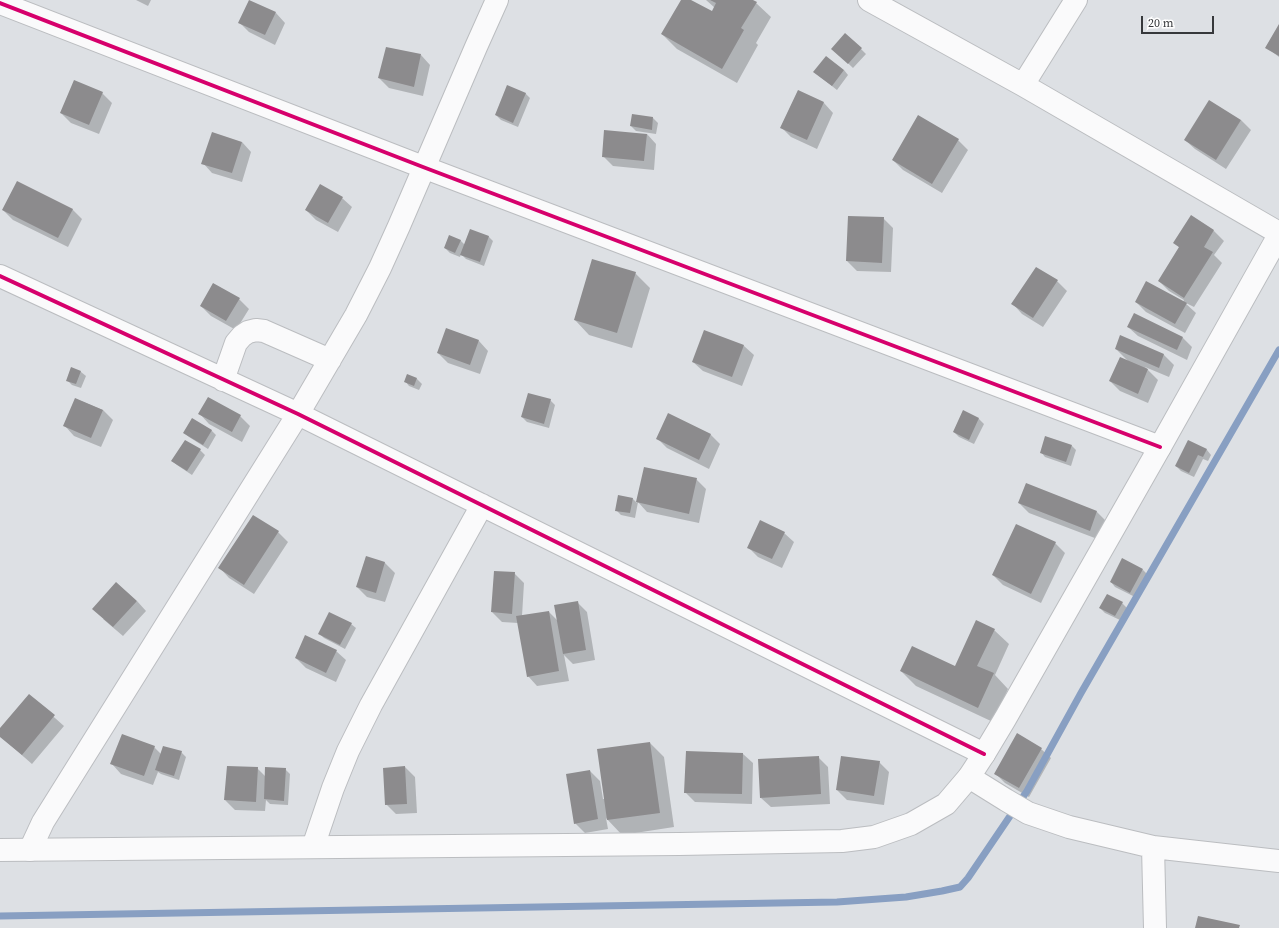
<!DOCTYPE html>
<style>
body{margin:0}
#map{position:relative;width:1279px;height:928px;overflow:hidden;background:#dde0e4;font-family:"Source Serif 4",serif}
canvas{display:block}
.scale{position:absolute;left:1141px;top:16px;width:73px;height:18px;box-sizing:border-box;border:2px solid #36383b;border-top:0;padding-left:5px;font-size:12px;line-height:14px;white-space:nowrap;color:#36383b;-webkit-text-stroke:3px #fff;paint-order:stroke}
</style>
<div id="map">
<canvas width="1279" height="928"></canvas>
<div class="scale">20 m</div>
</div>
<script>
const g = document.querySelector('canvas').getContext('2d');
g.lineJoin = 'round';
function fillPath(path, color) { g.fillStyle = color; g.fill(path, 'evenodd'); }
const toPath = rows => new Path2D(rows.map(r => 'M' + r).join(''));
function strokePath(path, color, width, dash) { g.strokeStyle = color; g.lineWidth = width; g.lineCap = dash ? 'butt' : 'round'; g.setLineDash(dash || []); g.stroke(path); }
const shadow = toPath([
 [136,0,151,0,148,6],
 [682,0,689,0,712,13,715,8,706,0,751,0,756,3,771,17,756,43,758,45,737,83,677,49,662,34],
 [276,13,285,23,275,45,249,32,239,22],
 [1279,26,1279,57,1266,47],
 [833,49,861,49,866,54,853,68],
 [421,55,430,65,423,96,389,88,379,78],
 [844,70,848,75,837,90,819,76],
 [798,91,824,103,833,113,817,149,791,137,781,127],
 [102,93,112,103,99,134,71,123,61,113],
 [525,93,530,98,518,127,501,120,496,115],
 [653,118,658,123,656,134,636,131,631,126],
 [1241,120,1251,130,1226,169,1195,149,1185,140],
 [647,134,656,144,654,170,613,166,603,156],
 [958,140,968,150,942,193,903,170,893,160],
 [242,142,251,152,242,182,212,173,203,163],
 [342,198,352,207,338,232,316,220,306,210],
 [72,209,82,219,68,247,13,220,3,210],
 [1191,217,1214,231,1224,241,1214,255,1222,263,1194,307,1184,302,1196,313,1185,333,1146,312,1136,302,1183,302,1184,300,1169,291,1159,281,1180,248,1174,243],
 [883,218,893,228,891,272,857,271,847,261],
 [488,236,493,241,484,266,466,259,461,254,460,257,450,253,445,248,460,240,465,245],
 [635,273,650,288,632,348,589,335,575,320],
 [1057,281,1067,291,1043,327,1022,314,1013,304],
 [239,299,249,309,236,330,211,316,201,306],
 [1128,327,1183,338,1192,347,1187,360,1138,336],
 [1121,337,1164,355,1174,365,1169,377,1145,367,1158,380,1148,403,1120,391,1110,381,1129,362,1116,349],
 [479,341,488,351,480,374,448,363,438,353],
 [744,346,754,355,742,386,703,371,693,362],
 [71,368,81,372,86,376,81,388,72,385,67,380],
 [407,375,417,379,422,384,419,390,409,386,405,381],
 [76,399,103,410,113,420,101,447,74,436,65,426],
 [550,400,555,405,549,428,527,422,522,417],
 [963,412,979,419,984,424,974,444,959,437,954,432],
 [200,414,240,416,250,426,242,442,209,424],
 [211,430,216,435,208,449,189,437,184,433],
 [711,435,720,444,709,469,667,448,657,438],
 [1188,441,1207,450,1211,455,1208,461,1203,459,1194,477,1181,471,1176,466],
 [1072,446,1076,450,1071,466,1045,457,1041,452],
 [200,450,205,455,192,475,177,465,172,461],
 [645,468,696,479,706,489,699,523,647,512,638,502,635,518,621,515,616,510,633,499,637,503],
 [1026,485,1097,512,1107,522,1100,540,1029,513,1019,503],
 [278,532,288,542,254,594,229,578,220,568],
 [784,533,794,542,782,568,758,557,748,547],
 [1055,543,1065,553,1041,603,1003,585,993,575],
 [366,557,385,563,395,573,385,602,367,597,357,587],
 [1143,570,1147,574,1135,597,1115,587,1111,582],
 [514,573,524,583,522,616,549,612,558,621,577,602,587,612,595,660,573,664,564,655,569,681,537,686,528,676,518,623,502,622,492,612],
 [137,601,146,611,123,636,103,619],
 [1122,603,1127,608,1120,620,1105,613,1100,608],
 [351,624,356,628,345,649,324,638,319,633],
 [994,630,1009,644,995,675,1008,689,993,722,916,686,901,671,956,667],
 [336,651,346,660,336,682,306,668,296,658],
 [29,695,64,726,32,764,0,736,0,730],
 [650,743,664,757,674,827,622,835,606,818,608,829,585,833,575,823,590,771,600,781,603,799,605,799],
 [154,747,161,754,181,752,186,757,179,780,161,774,158,772,153,785,121,774,112,764],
 [1041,749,1051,758,1029,797,1005,783,995,773],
 [743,754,753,763,752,804,695,802,685,792],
 [818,757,828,767,830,804,771,807,761,798],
 [879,762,889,772,884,805,847,800,837,790],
 [405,767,415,777,417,813,396,814,386,804],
 [257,768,266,777,285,769,290,774,288,805,270,804,266,800,265,811,235,810,225,800]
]);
const stream = toPath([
 [0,916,837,902,906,897,942,891,960,887,968,878,1027,791,1081,693,1279,350]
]);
const building = toPath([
 [249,0,276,12,265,35,238,23],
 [681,0,691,0,712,11,716,3,710,0,753,0,757,2,741,28,744,30,722,69,661,34],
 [1279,24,1279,56,1265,48],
 [845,33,862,48,848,64,831,49],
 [386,47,421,54,414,87,378,78],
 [826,56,844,70,832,86,813,72],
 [74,80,103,92,89,125,60,113],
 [507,85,526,93,513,123,495,115],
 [798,90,824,102,807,140,780,128],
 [1209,100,1241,120,1216,160,1184,140],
 [632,114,653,117,652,130,630,126],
 [918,115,959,139,932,184,892,160],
 [604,130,647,134,644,161,602,157],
 [212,132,242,142,232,173,201,164],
 [17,181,73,209,58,238,2,210],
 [320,184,343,197,328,223,305,210],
 [1191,215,1214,230,1204,247,1213,252,1184,298,1158,281,1179,247,1173,243],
 [848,216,884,217,882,263,846,261],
 [470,229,489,236,480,262,460,255],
 [449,235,461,240,455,253,444,248],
 [592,259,636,272,617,333,574,320],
 [1036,267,1058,280,1033,318,1011,304],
 [1146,281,1187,303,1175,324,1135,302],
 [213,283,240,298,226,321,200,306],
 [1134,313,1183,337,1177,350,1127,327],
 [446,328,479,340,470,365,437,353],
 [704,330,744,345,732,377,692,362],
 [1120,335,1164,354,1159,368,1115,349],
 [1120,357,1148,369,1138,394,1109,381],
 [71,367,81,371,76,384,66,381],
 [407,374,417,378,414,386,404,382],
 [528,393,551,399,544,424,521,417],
 [208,397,241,415,232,432,198,414],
 [75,398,103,410,91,438,63,426],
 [963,410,979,418,969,440,953,432],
 [668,413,711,434,699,460,656,439],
 [192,418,212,430,203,445,183,433],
 [1045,436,1072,445,1066,462,1040,453],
 [185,440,201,449,187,471,171,461],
 [1188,440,1207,449,1203,457,1198,455,1189,473,1175,466],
 [644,467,697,478,689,514,636,502],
 [1026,483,1097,511,1090,531,1018,503],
 [618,495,633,498,630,513,615,511],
 [253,515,279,531,244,585,218,568],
 [760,520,785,532,772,559,747,548],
 [1016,524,1056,542,1031,594,992,575],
 [366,556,385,562,376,593,356,587],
 [1122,558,1143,569,1130,593,1110,582],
 [494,571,515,572,512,614,491,612],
 [116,582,137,601,113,627,92,609],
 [1107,594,1123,602,1115,616,1099,608],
 [578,601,586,650,563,654,554,605],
 [549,611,559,671,527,677,516,616],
 [329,612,352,623,340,645,318,634],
 [976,620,995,629,977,666,994,673,978,708,900,671,912,646,955,666],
 [305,635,337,650,326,673,295,658],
 [29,694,55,715,22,755,0,737,0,728],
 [1017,733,1042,748,1019,788,994,774],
 [122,734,155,746,144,776,110,764],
 [650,742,660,813,607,820,597,749],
 [163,746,182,751,174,776,155,770],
 [686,751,743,753,742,794,684,793],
 [819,756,821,794,760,798,758,759],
 [841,756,880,761,874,796,836,790],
 [227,766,258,767,256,802,224,800],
 [405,766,407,804,385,805,383,768],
 [265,767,286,768,284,801,264,799],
 [590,770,598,819,574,824,566,774],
 [1198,916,1240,925,1239,928,1195,928]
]);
const minor = toPath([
 [869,0,1023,85,1279,233],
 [0,3,423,167,1160,447],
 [1023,85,1076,0],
 [0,276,298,414,984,754],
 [223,380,236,343,242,336,248,332,256,330,264,331,330,360],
 [969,777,1006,800,1028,813,1069,827,1153,847,1279,861],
 [313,847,333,788,348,751,371,705,482,505],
 [1153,847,1155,928],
 [30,850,43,822,298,414,356,315,380,268,399,226,476,47,497,0]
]);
const major = toPath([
 [0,850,679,844,842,841,874,837,911,824,946,804,969,777,984,754,1005,719,1160,447,1279,235]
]);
const cycleway = toPath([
 [0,3,423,167,1160,447],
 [0,276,298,414,984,754]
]);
fillPath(shadow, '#0003');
strokePath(stream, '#889fc2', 7);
fillPath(building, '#8c8b8d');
strokePath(minor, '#bbbdc0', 24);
strokePath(major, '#bbbdc0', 24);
strokePath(minor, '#fafafb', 22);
strokePath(major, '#fafafb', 22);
strokePath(cycleway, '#d6006c', 4);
</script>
